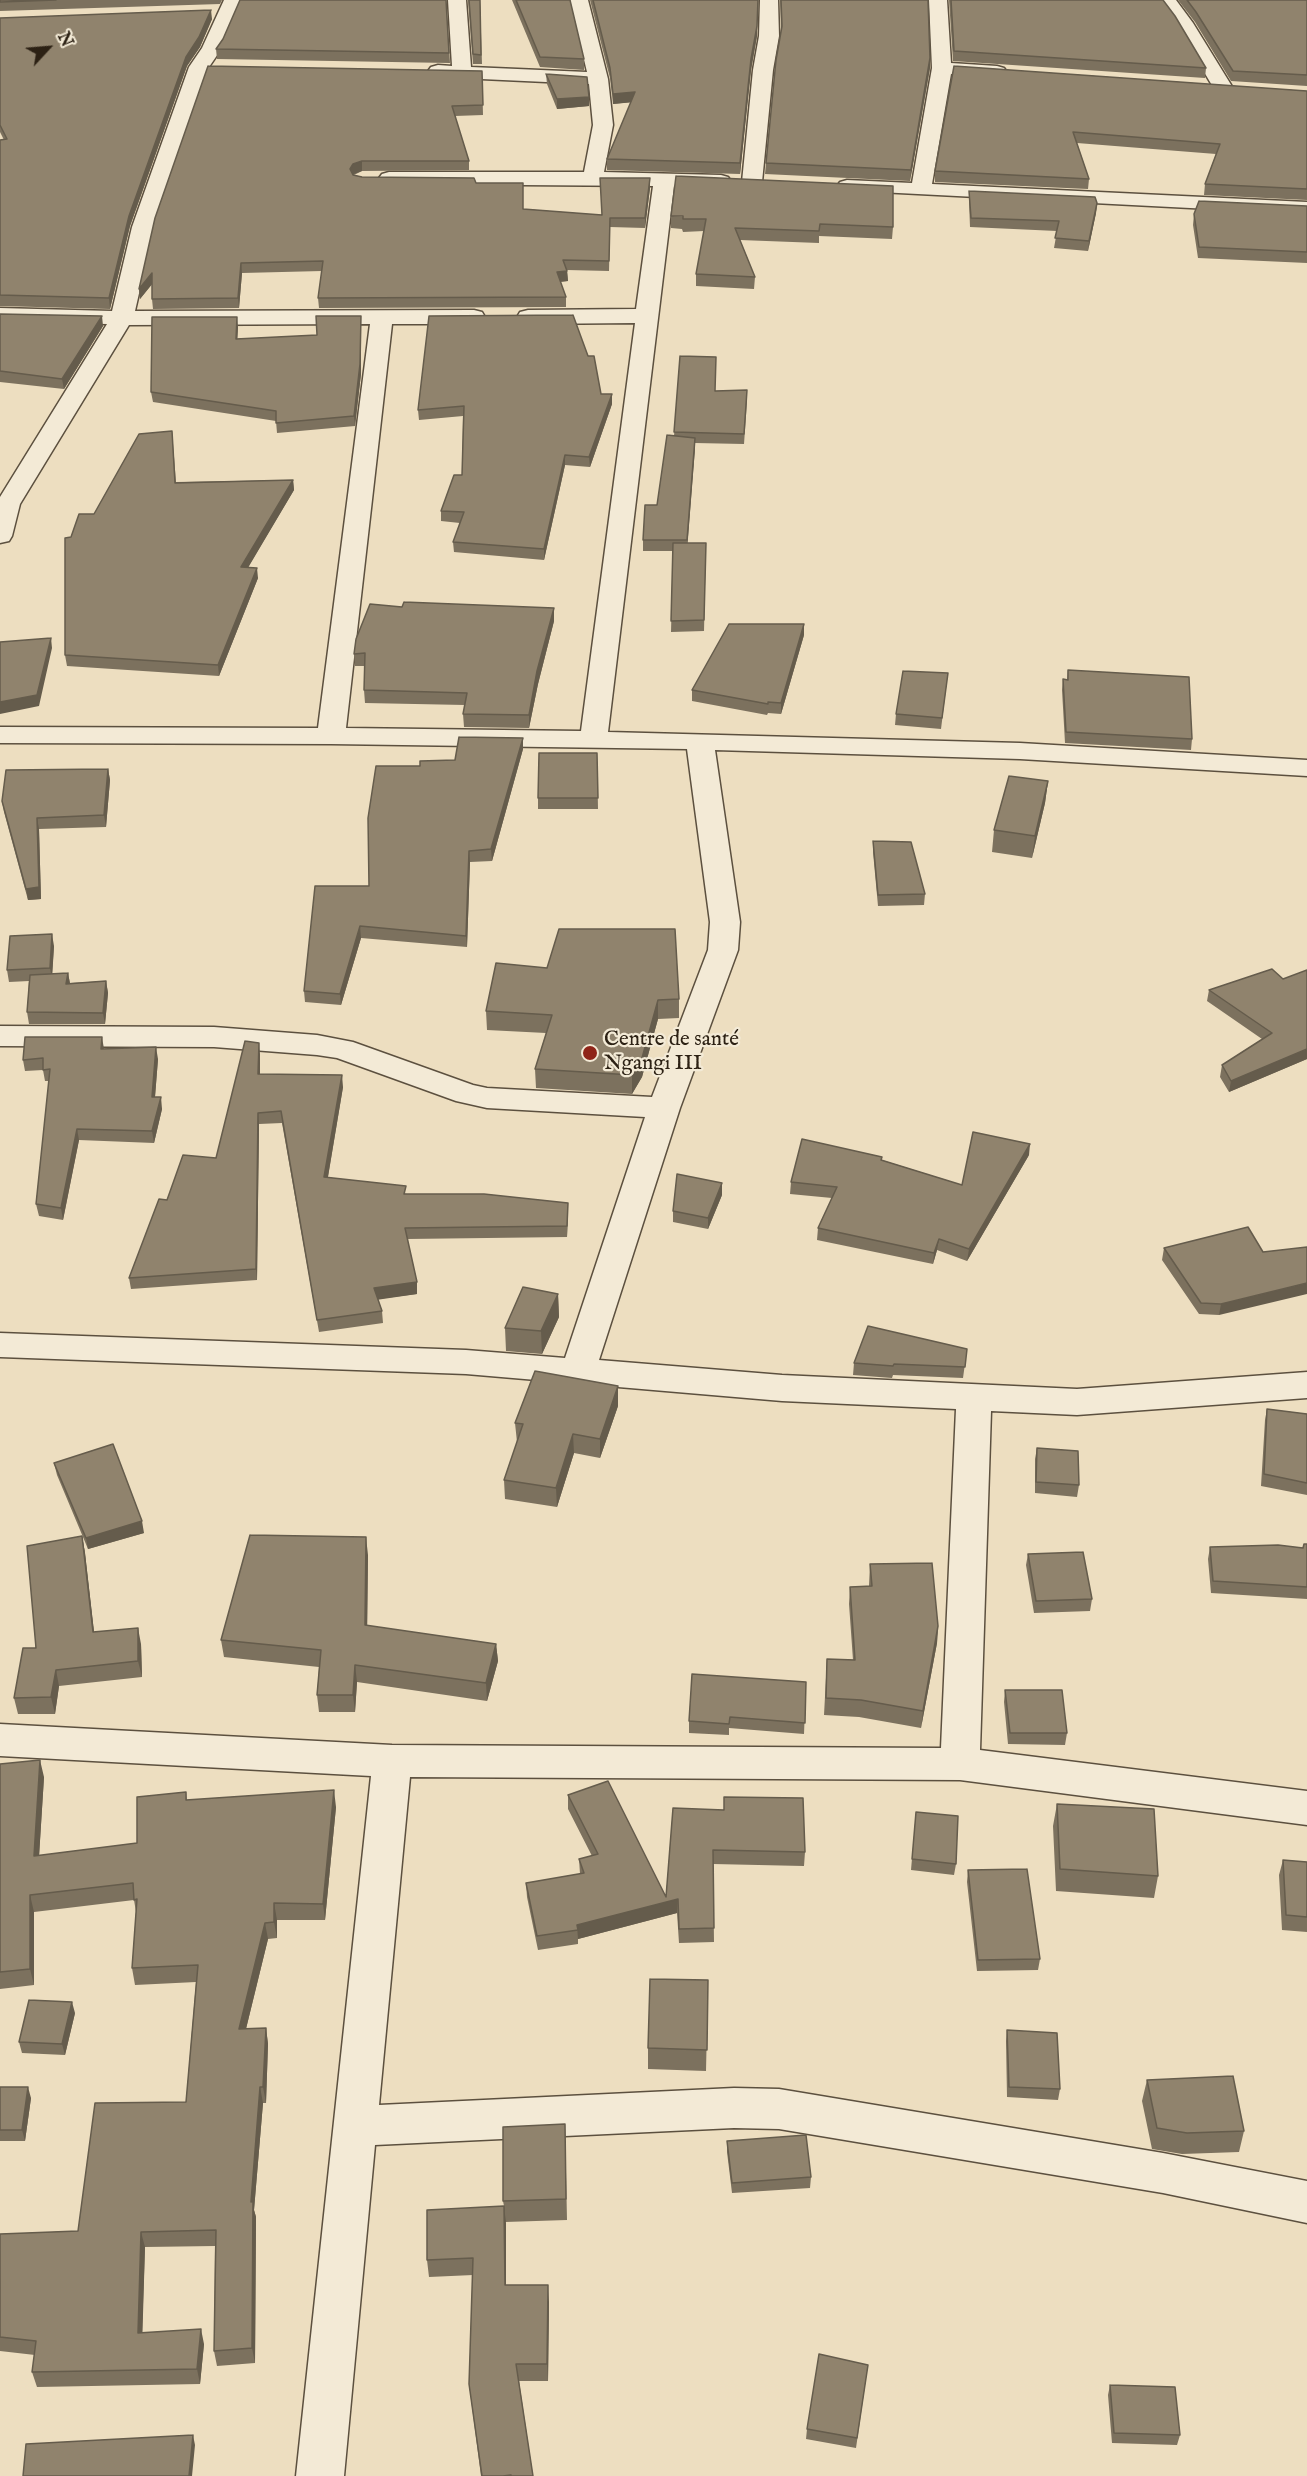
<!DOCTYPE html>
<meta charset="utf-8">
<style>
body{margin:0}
#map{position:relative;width:1307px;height:2476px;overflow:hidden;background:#eddec0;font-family:"IM FELL English",serif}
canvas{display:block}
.north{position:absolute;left:18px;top:18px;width:60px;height:60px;-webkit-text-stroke:4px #f3ead6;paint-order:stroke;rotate:64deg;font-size:16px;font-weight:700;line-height:24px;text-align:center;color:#2c2114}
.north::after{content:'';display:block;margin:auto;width:21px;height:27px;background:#2c2114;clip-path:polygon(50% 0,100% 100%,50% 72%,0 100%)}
</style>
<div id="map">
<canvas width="1307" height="2476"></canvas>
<div class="north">N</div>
</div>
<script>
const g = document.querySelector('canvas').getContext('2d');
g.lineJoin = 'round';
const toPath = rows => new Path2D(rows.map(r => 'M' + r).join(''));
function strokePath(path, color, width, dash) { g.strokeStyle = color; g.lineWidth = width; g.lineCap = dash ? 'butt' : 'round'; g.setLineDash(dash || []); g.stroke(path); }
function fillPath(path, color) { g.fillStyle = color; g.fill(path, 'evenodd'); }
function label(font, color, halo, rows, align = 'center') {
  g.font = font + ' "IM FELL English",serif'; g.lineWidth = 4.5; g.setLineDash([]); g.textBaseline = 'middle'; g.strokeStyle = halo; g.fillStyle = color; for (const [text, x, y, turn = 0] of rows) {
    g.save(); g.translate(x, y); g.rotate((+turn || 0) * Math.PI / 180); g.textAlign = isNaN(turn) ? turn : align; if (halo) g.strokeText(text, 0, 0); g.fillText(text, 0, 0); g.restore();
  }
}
const minor = toPath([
 [224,0,242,0,222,48,209,67,154,227,135,311,474,310,482,312,485,317,482,322,474,324,392,324,346,728,581,731,635,323,528,324,520,322,517,317,520,312,528,310,636,309,653,186,389,184,382,182,379,178,382,174,389,172,584,172,593,125,589,84,438,77,431,75,428,71,431,67,438,65,452,66,448,0,466,0,471,67,587,72,570,0,588,0,608,79,613,125,604,172,721,175,728,177,731,181,728,185,721,187,674,186,608,732,1020,743,1307,760,1307,776,1020,759,715,750,740,922,738,950,680,1108,599,1360,782,1375,1077,1389,1307,1372,1307,1398,1077,1415,991,1411,980,1750,1307,1791,1307,1825,960,1780,410,1777,379,2105,734,2088,779,2089,1163,2153,1307,2181,1307,2223,1163,2193,779,2129,734,2128,375,2145,344,2476,296,2476,371,1776,0,1756,0,1724,392,1745,941,1748,956,1409,782,1401,466,1374,0,1357,0,1333,466,1350,565,1358,645,1117,487,1108,456,1101,337,1058,317,1055,214,1047,0,1046,0,1026,214,1027,317,1035,353,1042,473,1085,487,1088,652,1097,708,950,710,922,687,749,331,744,0,743,0,727,318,728,370,324,129,325,20,504,12,536,9,541,0,543,0,497,107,324,0,322,0,308,112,311,132,227,189,67,202,48,224,0],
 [760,0,778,0,779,36,773,70,762,182,759,186,752,188,745,186,742,182,753,70,759,36,760,0],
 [929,0,947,0,951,63,997,66,1004,68,1007,72,1004,76,997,78,951,74,932,184,1307,202,1307,214,840,190,837,186,840,182,847,180,912,183,932,68,929,0],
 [1157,0,1176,0,1193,23,1233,88,1230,92,1216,92,1176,25,1157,0]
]);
const wall = toPath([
 [0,0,222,0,220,4,0,11],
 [446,0,450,63,217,59,216,49,223,39],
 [468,0,480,0,482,64,473,64],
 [512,0,570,0,584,59,584,70,540,67],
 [590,0,758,0,757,36,751,70,740,174,607,170,607,159,631,102,613,104,610,78],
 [780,0,928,0,930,68,910,181,765,174,766,163,781,29],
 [949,0,1163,0,1206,68,1205,78,953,61],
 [1178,0,1307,0,1307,86,1231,81,1195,22],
 [0,18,212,19,200,47,187,66,130,226,110,309,0,306,0,140,4,140,0,132],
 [954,66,1307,91,1307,200,1204,195,1205,184,1216,154,1077,143,1089,179,1088,189,935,182,935,171],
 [482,71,483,115,455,116,469,161,469,170,362,171,354,175,362,177,476,183,523,209,602,215,650,188,645,228,610,227,609,271,567,270,568,281,560,282,566,297,566,307,319,308,318,298,322,271,242,273,239,308,153,309,152,299,152,284,140,299,139,289],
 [546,74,589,97,589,106,557,109,547,84],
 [969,191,1097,203,1096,213,1088,251,1054,248,1057,231,970,227,969,201],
 [1307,206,1307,263,1198,258,1193,225,1194,214],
 [671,216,893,227,892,239,819,236,819,243,740,240,755,277,754,289,696,286,696,274,704,231,683,232,682,229,671,228],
 [0,314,103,326,64,389,0,382],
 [361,316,361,374,355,426,277,433,276,421,153,402,151,392,238,327,237,339,317,335],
 [680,356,715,391,747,401,744,444,695,443,687,543,706,543,704,631,671,632,673,551,643,551,643,540,657,505,674,436],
 [601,394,612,404,590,467,565,465,544,560,454,552,453,542,460,523,441,521,441,511,462,475,463,416,419,420,418,410],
 [172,431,176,482,293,480,294,490,248,567,258,578,219,676,67,666,65,655,71,537,94,514],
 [402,607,554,608,554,621,538,684,529,728,464,727,463,714,465,705,365,703,364,690,364,666,355,666,354,654],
 [804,635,781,714,768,713,767,715,692,701,692,690],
 [1068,670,1192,739,1191,750,1065,743,1062,690,1063,679,1067,680],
 [948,673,941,729,895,725,896,714],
 [523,738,523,749,492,861,470,862,467,947,361,938,341,1005,305,1002,304,991,369,886,420,766,455,760],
 [597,753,598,809,538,809,538,798],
 [108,769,110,780,106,827,39,829,41,899,28,900,4,812,2,801],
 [1048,781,1045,803,1032,858,992,852,994,830],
 [873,841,925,894,924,905,878,906,873,852],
 [54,946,52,974,68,973,70,983,106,981,108,993,105,1024,29,1024,27,1012,29,981,9,982,7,970],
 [496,963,679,999,679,1018,658,1019,642,1077,632,1094,536,1088,535,1069,546,1033,487,1030,486,1011],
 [1272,969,1307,1059,1229,1092,1220,1077,1222,1065,1262,1039,1207,1001,1209,990],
 [104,1049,158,1059,155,1097,162,1109,154,1143,79,1140,63,1220,39,1216,36,1204,49,1081,45,1081,43,1070,25,1071,23,1060],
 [260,1054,260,1074,343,1087,328,1177,407,1194,568,1203,567,1237,407,1239,417,1294,378,1299,382,1311,383,1323,319,1332,282,1123,259,1124,257,1280,131,1289,129,1278,167,1200,216,1158],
 [1029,1155,967,1261,937,1250,933,1264,817,1240,818,1228,832,1198,790,1194,791,1182,882,1157,882,1160,962,1185],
 [722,1195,708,1229,673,1222,673,1211],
 [1164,1248,1263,1252,1219,1315,1199,1314,1162,1260],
 [558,1294,559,1317,542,1354,506,1351,505,1328],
 [967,1349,963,1378,893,1375,892,1378,853,1375,854,1363],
 [618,1406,600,1458,574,1453,557,1507,505,1499,504,1480,517,1442,515,1423],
 [1267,1409,1307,1414,1307,1495,1261,1486,1265,1420],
 [1037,1448,1079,1485,1077,1497,1035,1493,1035,1459],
 [54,1463,144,1533,88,1549,57,1475],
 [82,1536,85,1553,94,1632,141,1644,142,1677,59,1686,55,1714,18,1714,14,1698],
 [1307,1544,1307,1599,1211,1593,1208,1559,1210,1547,1303,1548],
 [1028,1554,1092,1599,1090,1611,1034,1613,1026,1565],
 [368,1555,367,1626,496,1644,498,1661,487,1701,357,1682,355,1712,319,1712,317,1695,319,1667,224,1657,221,1640],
 [870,1564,938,1626,937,1643,921,1728,859,1717,824,1715,827,1659,853,1660,849,1604,850,1587,869,1586],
 [806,1682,804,1734,729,1728,729,1735,689,1733,689,1721],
 [1005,1690,1067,1733,1065,1745,1008,1744,1004,1702],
 [0,1764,44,1777,39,1856,137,1843,186,1792,187,1800,336,1807,325,1920,277,1920,277,1938,268,1939,246,2029,266,2028,268,2044,266,2103,263,2103,254,2210,256,2217,255,2363,217,2366,214,2351,215,2246,145,2247,142,2333,204,2344,200,2384,37,2387,32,2372,35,2355,0,2351,0,2234,78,2231,186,2102,196,1982,135,1985,132,1968,136,1912,134,1900,34,1912,34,1985,0,1989],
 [568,1795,666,1897,673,1808,805,1852,804,1866,713,1864,714,1942,679,1943,677,1913,578,1939,578,1944,538,1950,527,1897,526,1883,580,1874,579,1859,592,1856,568,1809],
 [1057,1804,1158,1876,1154,1898,1056,1891,1053,1826],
 [916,1812,956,1864,954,1875,911,1870],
 [1283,1860,1307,1862,1307,1932,1282,1930,1279,1875],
 [968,1870,1040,1959,1038,1970,977,1971,967,1882],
 [708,1980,706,2071,648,2069,648,2048],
 [75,2013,65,2055,22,2053,19,2042],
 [1007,2030,1060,2089,1058,2100,1007,2097,1006,2041],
 [1147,2080,1244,2131,1239,2152,1182,2154,1152,2149,1142,2101],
 [0,2087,31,2098,25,2141,0,2141],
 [565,2124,567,2220,505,2222,506,2285,549,2302,548,2381,519,2381,533,2476,481,2476,469,2384,473,2275,429,2277,427,2260,504,2206,503,2201],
 [727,2141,811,2177,810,2188,732,2193,727,2152],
 [868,2365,856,2448,806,2439,807,2429],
 [1110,2385,1180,2435,1177,2445,1112,2443,1108,2395]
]);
const shadedWall = toPath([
 [211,10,212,19,200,47,187,66,130,226,110,309,109,298,129,216,186,57],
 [757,26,757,36,751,70,740,174,740,163,751,59],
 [930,58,930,68,910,181,911,170],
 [635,92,635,102,613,104,613,94],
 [589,97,589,106,557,109,557,99],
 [362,161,362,171,354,174,351,179,350,169,353,164],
 [650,178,650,188,645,228,645,218],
 [1097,203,1096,213,1088,251,1089,241],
 [241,263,242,273,239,308,238,298],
 [567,271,568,281,557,282,557,272],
 [152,273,153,283,140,299,139,289],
 [102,316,103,326,64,389,62,379],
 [361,316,361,374,355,426,354,416],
 [237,317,238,327,237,349,236,339],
 [612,394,612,404,590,467,589,457],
 [695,438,695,449,687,551,687,540],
 [565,455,565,465,544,560,544,549],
 [293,480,294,490,242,578,241,567],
 [257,568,258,578,219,676,218,665],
 [554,608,554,621,538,684,529,728,529,715,537,671],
 [804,624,804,635,781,714,781,703],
 [51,638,52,648,39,706,0,714,0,702],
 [523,738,523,749,492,861,491,849],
 [108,769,110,780,106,827,104,815],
 [1048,781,1045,803,1032,858,1035,836],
 [37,818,39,829,41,899,28,900,26,889],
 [469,851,470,862,467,947,466,936],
 [360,926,361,938,341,1005,340,994],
 [52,934,54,946,52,979,50,968],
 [68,973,70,984,66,984],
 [106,981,108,993,105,1024,103,1013],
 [658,1000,658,1019,642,1077,632,1094,632,1075],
 [102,1037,104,1049,103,1061,101,1049],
 [259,1043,260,1054,260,1085,258,1074],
 [156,1047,158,1059,154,1109,152,1097],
 [1307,1049,1307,1059,1229,1092,1231,1081],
 [342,1075,343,1087,326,1188,324,1177],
 [161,1097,162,1109,154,1143,152,1131],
 [258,1113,259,1124,257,1280,256,1269],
 [77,1129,79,1140,63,1220,61,1208],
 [1030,1144,1029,1155,967,1261,969,1249],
 [722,1183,722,1195,708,1229,708,1218],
 [568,1203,568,1214,567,1237,567,1226],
 [939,1239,937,1250,933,1264,934,1253],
 [417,1282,417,1294,376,1300,374,1288],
 [1307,1283,1307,1294,1219,1315,1221,1304],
 [558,1294,559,1317,542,1354,541,1331],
 [618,1386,618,1406,600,1458,600,1439],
 [573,1434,574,1453,557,1507,556,1488],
 [142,1521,144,1533,88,1549,86,1538],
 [82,1536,85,1553,96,1649,93,1632],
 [366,1537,368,1555,367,1643,365,1625],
 [938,1626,937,1643,921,1728,923,1711],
 [138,1628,141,1644,142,1677,138,1661],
 [496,1644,498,1661,487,1701,486,1683],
 [355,1665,357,1682,355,1712,353,1695],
 [56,1670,59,1686,55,1714,51,1697],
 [40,1760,44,1777,38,1873,34,1856],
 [334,1790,336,1807,325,1920,323,1904],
 [30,1895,34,1912,34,1985,30,1969],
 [678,1899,677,1913,578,1939,577,1925],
 [274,1903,277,1920,277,1938,274,1922],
 [265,1923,268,1939,242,2045,239,2029],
 [72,2002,75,2013,65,2055,62,2044],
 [266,2028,268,2044,266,2103,263,2087],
 [28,2087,31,2098,25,2141,22,2130],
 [260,2087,263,2103,254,2210,256,2217,255,2363,252,2348,251,2202],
 [504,2206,506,2223,506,2302,505,2285],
 [141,2232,145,2247,142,2348,138,2333],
 [548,2285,549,2302,548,2381,547,2364],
 [201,2329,204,2344,200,2384,197,2369],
 [193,2435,195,2445,192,2476,189,2476]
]);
const building = toPath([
 [0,0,56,0,0,2,0,0],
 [240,0,446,0,449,53,216,49,223,39,240,0],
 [469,0,480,0,481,55,473,54,469,0],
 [516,0,570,0,584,59,540,57,516,0],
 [593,0,758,0,757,26,751,59,740,163,607,159,635,92,613,94,610,68,593,0],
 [781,0,928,0,930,58,911,170,766,163,776,60,782,26,781,0],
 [951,0,1163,0,1175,16,1206,68,954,51,951,0],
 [1187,0,1307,0,1307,75,1233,71,1196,12,1187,0],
 [211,10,199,37,186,57,129,216,109,298,0,295,0,140,7,139,0,125,0,18,211,10],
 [208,66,482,71,483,105,452,106,469,161,362,161,353,164,350,169,353,175,362,177,474,178,476,183,523,183,523,209,602,215,600,178,650,178,645,218,610,218,609,261,563,260,567,271,557,272,566,297,318,298,323,261,241,263,238,298,152,299,152,273,139,289,155,218,208,66],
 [954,66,1307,91,1307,189,1205,184,1220,144,1073,132,1089,179,935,171,954,66],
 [546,74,587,77,589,97,557,99,546,74],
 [676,176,893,186,893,227,820,224,819,231,735,228,755,277,696,274,706,219,683,219,683,216,671,216,676,176],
 [969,191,1095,197,1097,203,1089,241,1055,238,1059,221,971,218,969,191],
 [1199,201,1307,206,1307,252,1199,247,1194,214,1199,201],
 [0,314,102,316,62,379,0,371,0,314],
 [573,315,588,356,594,356,601,394,612,394,589,457,565,455,544,549,453,542,464,512,441,511,454,475,462,475,464,406,418,410,429,316,573,315],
 [316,316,361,316,360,364,354,416,276,423,276,411,151,392,152,317,237,317,236,339,317,335,316,316],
 [680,356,716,357,715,391,747,390,744,434,674,432,680,356],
 [172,431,175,483,293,480,241,567,257,568,218,665,65,655,65,538,71,537,79,514,94,514,139,434,172,431],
 [667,435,695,438,687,540,643,540,645,505,657,505,667,435],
 [673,543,706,543,704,620,671,621,673,543],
 [404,602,554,608,537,671,529,715,463,714,467,693,364,690,365,653,354,654,356,639,370,604,402,607,404,602],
 [729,624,804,624,781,703,768,702,768,704,692,690,729,624],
 [51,638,37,695,0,702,0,642,51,638],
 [1068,670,1189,677,1192,739,1066,732,1063,679,1068,680,1068,670],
 [903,671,948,673,942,718,896,714,903,671],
 [459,737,523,738,491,849,469,851,466,936,360,926,340,994,304,991,315,886,369,886,368,818,376,766,420,766,420,761,455,760,459,737],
 [539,753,597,753,598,798,538,798,539,753],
 [108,769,104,815,37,818,39,887,26,889,2,801,6,770,108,769],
 [1009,776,1048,781,1035,836,994,830,1009,776],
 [873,841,911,842,925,894,878,895,873,841],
 [559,929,675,929,679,999,658,1000,642,1058,632,1075,535,1069,552,1015,486,1011,496,963,547,968,559,929],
 [52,934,50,968,7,970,10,936,52,934],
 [1272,969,1283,979,1307,970,1307,1049,1231,1081,1222,1065,1272,1033,1209,990,1272,969],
 [68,973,66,984,106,981,103,1013,27,1012,30,975,68,973],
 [25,1037,102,1037,101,1049,156,1047,152,1097,161,1097,152,1131,77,1129,61,1208,36,1204,50,1069,43,1070,43,1058,23,1060,25,1037],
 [245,1041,259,1043,258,1074,342,1075,324,1177,406,1186,404,1194,484,1194,568,1203,567,1226,405,1228,417,1282,374,1288,382,1311,317,1320,281,1111,258,1113,256,1269,129,1278,159,1199,167,1200,183,1155,216,1158,245,1041],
 [973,1132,1030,1144,969,1249,939,1239,934,1253,818,1228,837,1187,791,1182,802,1139,882,1157,881,1160,962,1185,973,1132],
 [677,1174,722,1183,708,1218,673,1211,677,1174],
 [1248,1227,1263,1252,1307,1247,1307,1283,1221,1304,1201,1303,1164,1248,1248,1227],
 [523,1287,558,1294,541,1331,505,1328,523,1287],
 [868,1326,967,1349,965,1367,894,1364,893,1366,854,1363,868,1326],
 [535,1371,618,1386,600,1439,573,1434,556,1488,504,1480,523,1424,515,1423,535,1371],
 [1267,1409,1307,1414,1307,1483,1264,1474,1267,1409],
 [113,1444,142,1521,86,1538,54,1463,113,1444],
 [1037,1448,1078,1451,1079,1485,1036,1482,1037,1448],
 [250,1535,366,1537,365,1625,496,1644,486,1683,355,1665,353,1695,317,1695,321,1650,221,1640,250,1535],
 [82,1536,93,1632,138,1628,138,1661,56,1670,51,1697,14,1698,23,1648,36,1648,27,1546,82,1536],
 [1304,1544,1307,1544,1307,1587,1213,1581,1210,1547,1278,1545,1303,1548,1304,1544],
 [1083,1552,1092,1599,1036,1601,1028,1554,1083,1552],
 [932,1563,938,1626,923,1711,861,1700,826,1698,827,1659,855,1660,850,1587,872,1586,870,1564,932,1563],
 [692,1674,806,1682,805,1723,730,1717,729,1724,689,1721,692,1674],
 [1005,1690,1062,1690,1067,1733,1010,1733,1005,1690],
 [40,1760,34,1856,137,1843,137,1797,186,1792,186,1800,334,1790,323,1904,274,1903,274,1922,265,1923,239,2029,266,2028,263,2087,260,2087,251,2202,253,2201,252,2348,214,2351,216,2230,141,2232,138,2333,201,2329,197,2369,32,2372,36,2341,0,2337,0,2234,78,2231,95,2103,186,2102,198,1965,132,1968,137,1899,134,1900,133,1883,30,1895,30,1969,0,1972,0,1764,40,1760],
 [608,1781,666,1897,673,1808,724,1810,724,1797,803,1798,805,1852,713,1850,714,1928,679,1929,678,1899,577,1925,578,1930,537,1936,526,1883,584,1873,579,1859,598,1854,568,1795,608,1781],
 [1057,1804,1154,1809,1158,1876,1060,1869,1057,1804],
 [916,1812,958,1816,956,1864,912,1859,916,1812],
 [1283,1860,1307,1862,1307,1917,1286,1915,1283,1860],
 [1027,1869,1040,1959,978,1960,968,1870,1027,1869],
 [650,1979,708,1980,707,2050,648,2048,650,1979],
 [29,2000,72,2002,62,2044,19,2042,29,2000],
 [1007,2030,1057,2033,1060,2089,1009,2087,1007,2030],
 [1233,2076,1244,2131,1187,2133,1157,2128,1147,2080,1233,2076],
 [0,2087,28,2087,22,2130,0,2130,0,2087],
 [565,2124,566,2199,503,2201,503,2127,565,2124],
 [806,2135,811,2177,732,2183,727,2141,806,2135],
 [504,2206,505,2285,548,2285,547,2364,516,2364,533,2476,511,2476,511,2475,503,2476,482,2476,469,2384,473,2258,427,2260,427,2210,504,2206],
 [819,2354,868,2365,857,2438,807,2429,819,2354],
 [1110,2385,1175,2387,1180,2435,1114,2433,1110,2385],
 [193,2435,189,2476,23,2476,26,2444,193,2435]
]);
const markers = [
 [590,1053,8,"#8f2418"]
];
const poiNames = [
 ["Centre de santé",604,1041],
 ["Ngangi III",604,1065]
];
strokePath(minor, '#5c503f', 3);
fillPath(minor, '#f3ead6');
fillPath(wall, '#7c715e');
fillPath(shadedWall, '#655c4c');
fillPath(building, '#90836d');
strokePath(building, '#655c4c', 1.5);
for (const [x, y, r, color] of markers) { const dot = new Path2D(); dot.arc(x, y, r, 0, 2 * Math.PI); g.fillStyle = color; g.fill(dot); strokePath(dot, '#f3ead6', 2); }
label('21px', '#2c2114', '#f3ead6', poiNames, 'left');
</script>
